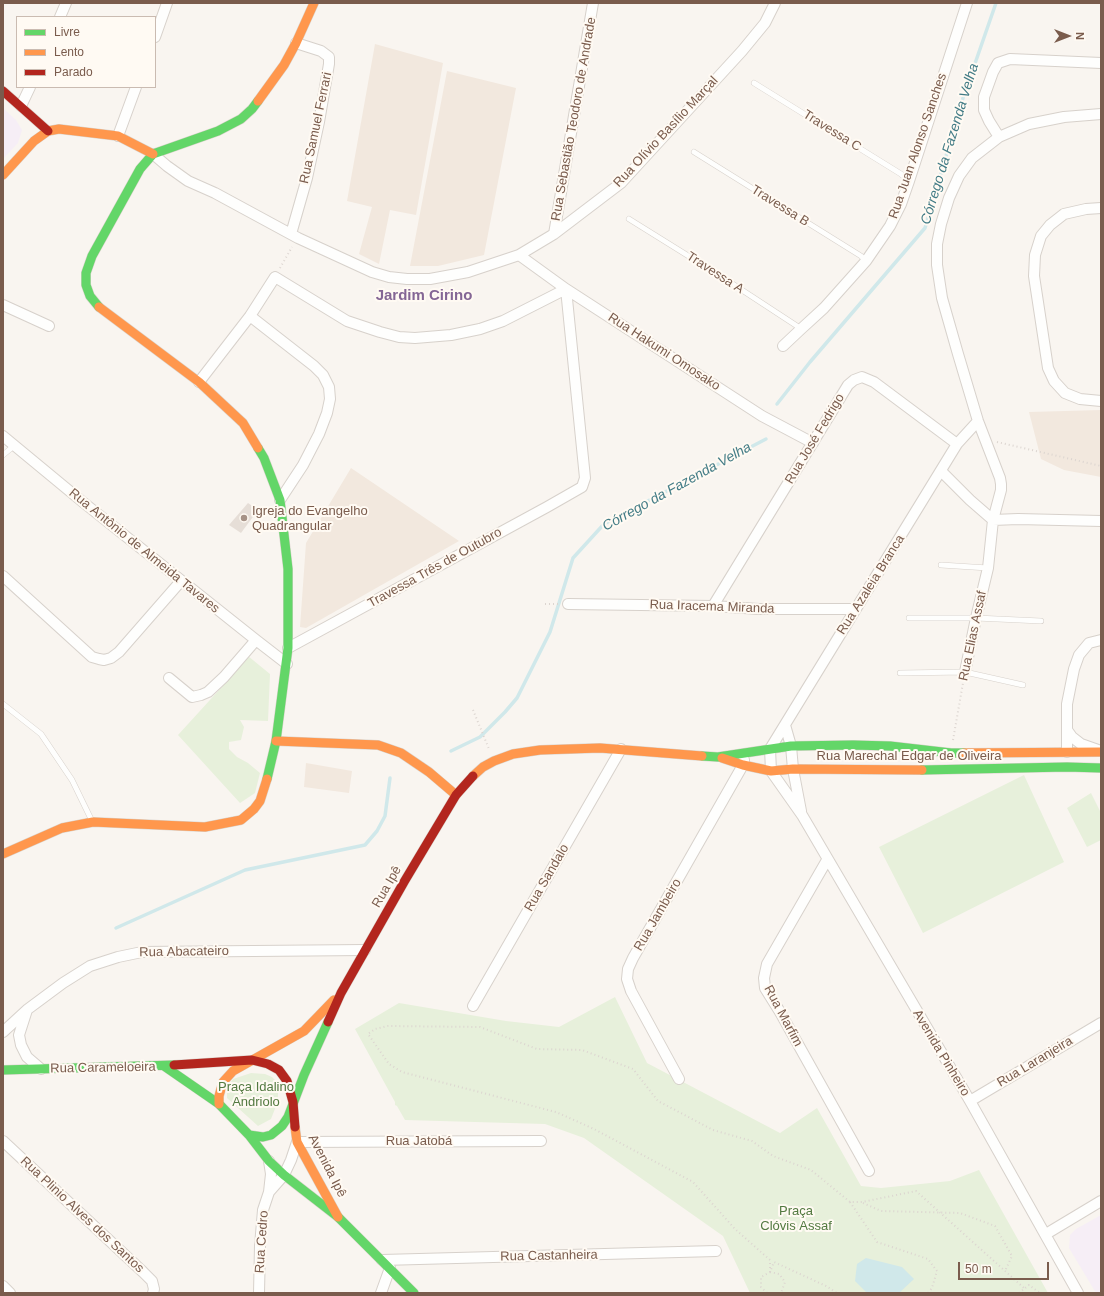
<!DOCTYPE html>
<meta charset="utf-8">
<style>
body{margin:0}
#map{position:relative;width:1104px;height:1296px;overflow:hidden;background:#f9f5f0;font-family:Arial,sans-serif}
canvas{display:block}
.frame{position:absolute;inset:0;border:4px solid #7a5c4d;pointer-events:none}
.legend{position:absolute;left:16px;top:16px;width:140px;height:72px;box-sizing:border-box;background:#fffaf3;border:1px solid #cabbb1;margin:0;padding:5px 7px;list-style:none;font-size:12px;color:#7a5c4d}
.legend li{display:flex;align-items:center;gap:8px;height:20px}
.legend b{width:20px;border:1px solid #cabbb1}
.north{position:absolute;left:1048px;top:16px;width:40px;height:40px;-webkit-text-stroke:3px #fffaf3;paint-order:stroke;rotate:90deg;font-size:11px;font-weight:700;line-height:16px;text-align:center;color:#7a5c4d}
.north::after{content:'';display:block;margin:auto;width:14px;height:18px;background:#7a5c4d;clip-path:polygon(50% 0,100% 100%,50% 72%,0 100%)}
.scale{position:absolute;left:958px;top:1262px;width:91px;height:18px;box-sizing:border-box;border:2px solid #7a5c4d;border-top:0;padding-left:5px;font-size:12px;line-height:14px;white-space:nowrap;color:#7a5c4d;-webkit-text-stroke:3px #fffaf3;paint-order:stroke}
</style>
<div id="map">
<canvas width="1104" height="1296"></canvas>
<div class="frame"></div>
<ul class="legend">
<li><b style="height:5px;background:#63d668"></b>Livre</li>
<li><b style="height:5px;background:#ff974d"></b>Lento</li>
<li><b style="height:5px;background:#b3261e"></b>Parado</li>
</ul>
<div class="north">N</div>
<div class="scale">50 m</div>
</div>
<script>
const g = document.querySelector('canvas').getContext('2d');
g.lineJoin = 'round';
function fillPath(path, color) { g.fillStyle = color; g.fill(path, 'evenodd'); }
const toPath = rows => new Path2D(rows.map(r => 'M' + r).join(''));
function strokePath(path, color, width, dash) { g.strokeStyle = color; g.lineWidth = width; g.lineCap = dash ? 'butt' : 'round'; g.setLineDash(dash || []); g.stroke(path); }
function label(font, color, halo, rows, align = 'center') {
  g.font = font + ' Arial,sans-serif'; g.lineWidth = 4; g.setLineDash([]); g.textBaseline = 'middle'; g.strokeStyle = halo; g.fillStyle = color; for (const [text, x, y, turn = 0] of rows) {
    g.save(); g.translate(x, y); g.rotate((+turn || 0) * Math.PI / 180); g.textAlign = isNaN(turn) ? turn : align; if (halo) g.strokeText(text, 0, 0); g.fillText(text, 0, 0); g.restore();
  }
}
const residential = toPath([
 [375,44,443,63,416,215,390,210,379,264,359,254,372,207,347,201],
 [447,71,516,88,484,255,438,266,410,266],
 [1101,410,1101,477,1064,470,1041,459,1029,412],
 [351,468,459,541,306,628,300,627,306,543],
 [306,763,352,771,349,793,304,787]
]);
const education = toPath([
 [3,108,16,120,22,130,18,143,3,159],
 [1101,1215,1101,1293,1096,1293,1069,1248,1070,1235,1076,1229]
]);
const green = toPath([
 [248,656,270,674,268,721,240,720,244,727,241,740,229,742,229,749,237,757,248,763,260,773,255,793,240,803,178,735,230,678],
 [1024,775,1064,862,923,933,879,847],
 [1091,793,1101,813,1101,840,1087,847,1067,808],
 [615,997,647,1063,780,1133,817,1108,861,1186,881,1188,950,1181,979,1170,1048,1293,750,1293,723,1236,584,1138,545,1124,405,1120,397,1106,395,1105,395,1102,355,1029,399,1003,506,1021,559,1027],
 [251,1073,265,1074,272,1077,277,1082,278,1090,278,1101,271,1119,258,1126,227,1098,227,1088,233,1079]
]);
const water = toPath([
 [866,1258,902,1267,914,1279,899,1293,867,1293,855,1281,857,1264]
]);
const stream = toPath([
 [777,404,810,362,925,228,963,98,996,3],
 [451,751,480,737,505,712,517,698,550,632,573,558,604,524,766,439],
 [116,928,245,870,365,845,377,831,385,816,390,778]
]);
const building = toPath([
 [248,503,258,510,241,533,229,525]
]);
const path = toPath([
 [280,268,292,247],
 [997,442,1101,466],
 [545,604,558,604],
 [473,710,489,749],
 [953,740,963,683],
 [850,1202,877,1242,928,1259,937,1271,932,1288,928,1293],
 [863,1203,881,1211,960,1213,995,1226,1012,1256,1005,1271],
 [770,1272,770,1260,735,1229,693,1182,594,1129,556,1112,402,1072,389,1064,368,1034,375,1029,388,1026,480,1027,537,1049,582,1050,633,1069,658,1101,713,1130,752,1141,773,1156,811,1170,850,1202,862,1202,916,1191,1024,1288],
 [770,1272,779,1274,785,1282,781,1293],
 [767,1293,761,1287,761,1277,770,1272,774,1262,826,1286,837,1293],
 [1019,1293,1029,1285,1040,1293]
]);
const lane = toPath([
 [754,83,901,174,909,181],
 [694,152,861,256,866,261],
 [629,219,719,275,797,326,800,330],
 [3,455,15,445],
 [941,565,988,568],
 [909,618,976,618,1041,621],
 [900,673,965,672,1023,685],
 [3,704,41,734,72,780,92,821]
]);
const street = toPath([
 [60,17,66,3],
 [155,37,167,3],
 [21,106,30,87],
 [118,136,136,87],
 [999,137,989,121,984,110,984,97,993,72,998,63,1010,59,1101,63],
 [153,154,167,166,188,181,215,193,298,238,372,272,389,277,407,279,430,279,468,272,519,255,554,234,621,183,742,51,765,23,775,3],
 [1101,208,1086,209,1064,214,1050,225,1041,236,1035,255,1034,276,1048,368,1054,381,1065,393,1080,399,1101,401],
 [291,234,307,178,319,122,329,64,329,57,321,51,296,43],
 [554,234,593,3],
 [519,255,566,289,762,416,813,443],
 [3,305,49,326],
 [250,316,314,366,323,375,329,387,330,399,327,413,319,434,303,465,280,500],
 [783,346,800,330,824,308,866,261,890,226,901,204,909,181,967,3],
 [199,382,250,316,275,277,347,321,380,332,399,337,415,338,451,335,480,329,503,321,566,289,585,478,582,487,547,507,288,648],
 [978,421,957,444,770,749,771,771,802,815,970,1101,1078,1293],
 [3,436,84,503,256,640,287,664],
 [941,471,970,500,993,520,1018,519,1101,521],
 [3,576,92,657,99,659,104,660,111,658,119,652,181,581],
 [568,604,713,606,759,609,856,609],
 [713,606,848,385,854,380,862,377,874,382,957,444],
 [965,672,976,618,988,568,993,520,1001,490,1001,484,1000,478,978,421,958,354,942,298,937,265,937,244,941,224,949,198,959,176,972,158,999,137,1029,124,1064,117,1101,114],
 [169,678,192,697,201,695,208,692,224,677,256,640],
 [785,725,791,746,793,769,801,811],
 [1067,730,1072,737,1081,744,1098,750],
 [1067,752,1067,704,1074,669,1079,655,1089,643,1101,640],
 [827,860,767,964,764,978,765,988,780,1012,869,1171],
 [473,1006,621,749],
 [27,1010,19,1035,21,1045,27,1057,41,1069],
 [3,1032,28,1009,63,983,90,966,118,957,142,952,365,950],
 [679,1079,631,991,627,979,628,969,633,958,743,765,744,760],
 [970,1101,1101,1023],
 [3,1141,143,1272,152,1281,154,1289,153,1293],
 [269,1192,284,1175,291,1160,297,1142,541,1141],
 [1046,1234,1101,1201],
 [382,1260,716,1251],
 [3,1286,10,1293],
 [259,1293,260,1246,263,1210,269,1192,271,1174,269,1161],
 [381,1293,390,1268]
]);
const fast = toPath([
 [99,307,90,296,86,285,86,273,92,256,140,169,153,154,218,131,241,119,252,109,258,101],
 [258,448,264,458,280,500,288,569,288,648,276,741,267,779],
 [702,756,718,757,791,746,853,745,890,746,951,753,964,753],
 [922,770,1067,767,1101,768],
 [164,1066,219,1104,249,1135,269,1161,284,1175,338,1217,414,1293],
 [3,1070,174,1065],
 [249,1135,263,1137,271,1135,282,1126,288,1117,304,1075,328,1022]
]);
const slow = toPath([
 [258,101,284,65,296,43,314,3],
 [3,175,34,141,48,131,59,129,118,136,153,154],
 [99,307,199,382,243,423,258,448],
 [276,741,378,745,401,753,429,772,456,795],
 [964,753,1101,752],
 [722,758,743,765,771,771,793,769,922,770],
 [473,776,483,767,494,761,513,754,540,750,600,748,702,756],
 [3,854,62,828,93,822,205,827,241,820,254,809,260,801,267,779],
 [219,1104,219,1096,223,1082,233,1071,304,1031,334,1000],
 [295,1127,297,1142,338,1217]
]);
const jam = toPath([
 [3,91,48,131],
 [328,1022,341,993,404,882,456,795,473,776],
 [174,1065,252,1060,268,1064,279,1070,287,1081,293,1102,295,1127]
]);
const markers = [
 [244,518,4,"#a69286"]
];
const streetNames = [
 ["Rua Sebastião Teodoro de Andrade",574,119,-80],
 ["Rua Samuel Ferrari",316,128,-78],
 ["Travessa C",832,131,32],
 ["Rua Olívio Basílio Marçal",666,132,-47],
 ["Rua Juan Alonso Sanches",918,146,-71],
 ["Travessa B",780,206,32],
 ["Travessa A",715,273,33],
 ["Rua Hakumi Omosako",664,352,33],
 ["Rua José Fedrigo",815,439,-59],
 ["Rua Antônio de Almeida Tavares",144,551,39],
 ["Travessa Três de Outubro",435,568,-29],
 ["Rua Azaleia Branca",871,585,-58],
 ["Rua Iracema Miranda",712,607,2],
 ["Rua Elias Assaf",973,636,-78],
 ["Rua Marechal Edgar de Oliveira",909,756],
 ["Rua Sandalo",547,878,-60],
 ["Rua Ipê",387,887,-60],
 ["Rua Jambeiro",658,915,-60],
 ["Rua Abacateiro",184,952,-1],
 ["Rua Marfim",783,1016,62],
 ["Avenida Pinheiro",941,1053,59],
 ["Rua Laranjeira",1035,1062,-31],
 ["Rua Carameloeira",103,1068,-1],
 ["Rua Jatobá",419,1141],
 ["Avenida Ipê",327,1166,63],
 ["Rua Plinio Alves dos Santos",82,1215,43],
 ["Rua Cedro",262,1242,-86],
 ["Rua Castanheira",549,1256,-1]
];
const poiNames = [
 ["Igreja do Evangelho",252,511],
 ["Quadrangular",252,526]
];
const parkNames = [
 ["Praça Idalino",256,1087],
 ["Andriolo",256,1102],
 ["Praça",796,1211],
 ["Clóvis Assaf",796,1226]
];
const waterNames = [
 ["Córrego da Fazenda Velha",950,144,-73],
 ["Córrego da Fazenda Velha",677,487,-29]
];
const quarterNames = [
 ["Jardim Cirino",424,296]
];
fillPath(residential, '#f2e8de');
fillPath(education, '#f6eef6');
fillPath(green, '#e7f0db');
fillPath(water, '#d0e8ea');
strokePath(stream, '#d0e8ea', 3.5);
fillPath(building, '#e6ded7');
strokePath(lane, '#d7d1cb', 6);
strokePath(street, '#d7d1cb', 12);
strokePath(fast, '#d9d2cb', 10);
strokePath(slow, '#d9d2cb', 10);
strokePath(jam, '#d9d2cb', 10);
strokePath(path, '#dcd5d0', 2, [1, 3]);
strokePath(lane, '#fefefd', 5);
strokePath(street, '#fefefd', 10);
strokePath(fast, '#63d668', 9);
strokePath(slow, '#ff974d', 9);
strokePath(jam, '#b3261e', 9);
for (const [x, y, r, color] of markers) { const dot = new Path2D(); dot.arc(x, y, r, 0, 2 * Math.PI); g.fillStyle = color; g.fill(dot); strokePath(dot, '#fffaf3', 1.5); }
label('13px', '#7a5c4d', '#fffaf3', streetNames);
label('13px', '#7a5c4d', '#fffaf3', poiNames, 'left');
label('13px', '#537a41', '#fffaf3', parkNames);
label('italic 14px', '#437c86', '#fffaf3', waterNames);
label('bold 15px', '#846695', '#fffaf3', quarterNames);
</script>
